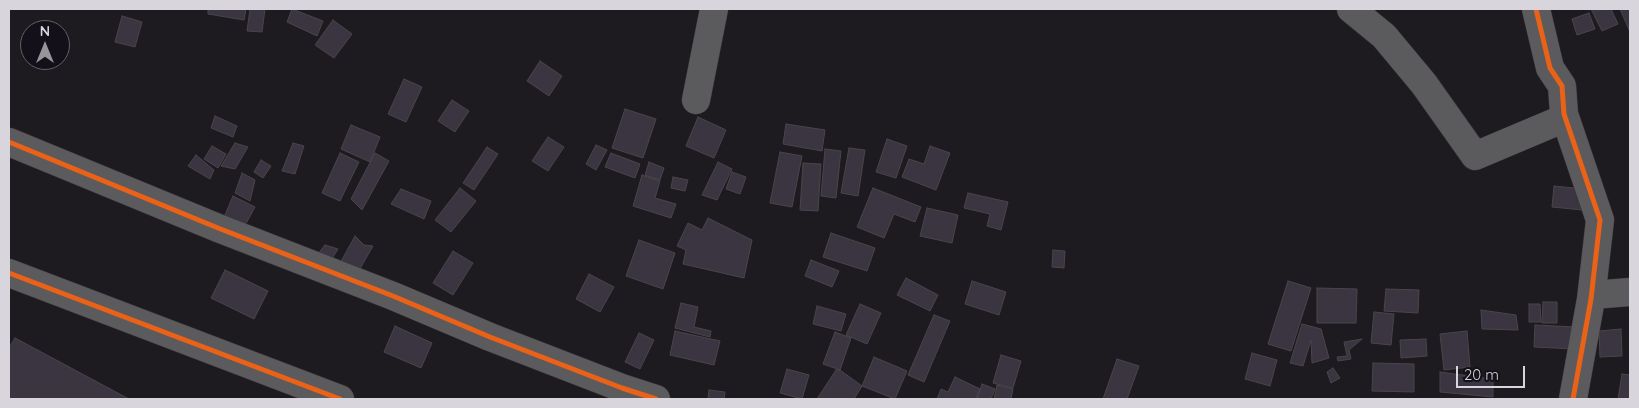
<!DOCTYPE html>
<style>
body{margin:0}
#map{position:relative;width:1639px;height:408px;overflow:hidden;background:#1d1b20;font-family:Quicksand,sans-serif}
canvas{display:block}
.frame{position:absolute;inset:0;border:10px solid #d9d5dc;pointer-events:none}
.north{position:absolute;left:20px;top:20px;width:50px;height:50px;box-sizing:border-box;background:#141019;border:1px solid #635f67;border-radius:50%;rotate:0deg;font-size:14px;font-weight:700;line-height:20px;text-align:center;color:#d9d5dc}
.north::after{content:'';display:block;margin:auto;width:18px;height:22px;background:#97949a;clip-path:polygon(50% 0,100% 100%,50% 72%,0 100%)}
.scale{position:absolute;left:1456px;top:366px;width:69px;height:22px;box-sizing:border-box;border:2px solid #d9d5dc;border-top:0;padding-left:6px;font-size:15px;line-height:18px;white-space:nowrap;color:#d9d5dc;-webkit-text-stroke:4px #141019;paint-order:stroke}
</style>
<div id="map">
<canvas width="1639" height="408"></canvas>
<div class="frame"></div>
<div class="north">N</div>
<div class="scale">20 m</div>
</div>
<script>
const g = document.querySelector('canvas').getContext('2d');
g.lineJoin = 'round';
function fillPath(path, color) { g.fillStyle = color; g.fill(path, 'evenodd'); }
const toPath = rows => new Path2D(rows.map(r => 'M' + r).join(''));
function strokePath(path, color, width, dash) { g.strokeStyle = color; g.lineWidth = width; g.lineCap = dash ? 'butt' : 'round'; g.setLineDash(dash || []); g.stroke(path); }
const building = toPath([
 [208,9,246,9,244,20,208,14,208,9],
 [250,9,265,9,262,32,247,31,250,9],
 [292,9,323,21,317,36,287,22,292,9],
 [1591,9,1611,9,1618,24,1602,31,1591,9],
 [1620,9,1630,9,1630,32,1620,9],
 [1589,13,1595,29,1577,35,1572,19,1589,13],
 [122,16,142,22,135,47,115,42,122,16],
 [333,20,352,34,334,58,315,45,333,20],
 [540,61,562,76,549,96,527,81,540,61],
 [404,79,422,87,406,122,388,114,404,79],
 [452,100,469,111,455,132,438,121,452,100],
 [625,109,656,119,643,158,612,148,625,109],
 [215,116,237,126,233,137,211,128,215,116],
 [698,117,726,130,714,158,686,146,698,117],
 [786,124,825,130,822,151,783,144,786,124],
 [351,125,380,137,370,162,341,149,351,125],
 [548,137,564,147,548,171,532,161,548,137],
 [887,139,907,146,896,178,876,172,887,139],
 [235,143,248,147,235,169,221,166,235,143],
 [293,143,304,146,295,174,282,171,293,143],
 [596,145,607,150,596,170,586,164,596,145],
 [212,146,226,154,218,168,204,159,212,146],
 [930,146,950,153,936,190,902,177,909,159,924,164,930,146],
 [487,147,498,154,474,190,463,183,487,147],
 [849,148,865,150,858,196,841,193,849,148],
 [825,149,841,151,836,198,821,196,825,149],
 [780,152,802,156,792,207,770,203,780,152],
 [340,153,359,162,340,201,322,193,340,153],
 [375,153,389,161,362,210,351,199,375,153],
 [611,153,640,164,635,178,605,167,611,153],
 [196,155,214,170,210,179,188,166,196,155],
 [261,160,271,166,263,178,254,172,261,160],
 [649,162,664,168,660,180,645,175,649,162],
 [718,162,732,169,717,200,702,195,718,162],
 [803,163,821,164,818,211,800,210,803,163],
 [732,172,746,177,740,194,726,189,732,172],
 [242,173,255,180,250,201,235,193,242,173],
 [642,175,660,181,655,198,676,204,671,218,633,206,642,175],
 [673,177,688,180,685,191,671,188,673,177],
 [1554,186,1584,189,1582,210,1552,207,1554,186],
 [460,188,476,201,451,232,435,220,460,188],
 [873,188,921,207,915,222,894,214,884,238,857,227,873,188],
 [401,189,431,201,424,219,391,204,401,189],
 [968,193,1008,202,1001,230,987,226,990,214,964,208,968,193],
 [233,196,255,207,244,227,225,215,233,196],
 [927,208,958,215,952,243,920,236,927,208],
 [708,218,752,240,744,278,683,264,686,250,677,246,688,223,702,230,708,218],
 [831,233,875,248,867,271,823,257,831,233],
 [355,236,364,245,373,246,357,274,339,265,355,236],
 [639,240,675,253,663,289,626,276,639,240],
 [325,245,338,249,330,262,317,255,325,245],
 [1053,250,1065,251,1064,268,1052,267,1053,250],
 [453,251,473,263,453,295,433,283,453,251],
 [811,260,839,271,832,287,805,276,811,260],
 [225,270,268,291,254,319,211,298,225,270],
 [589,274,614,287,600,312,576,299,589,274],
 [906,278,938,295,930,311,897,295,906,278],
 [972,281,1006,292,999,315,965,304,972,281],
 [1288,281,1311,288,1291,351,1268,344,1288,281],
 [1317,288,1357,289,1356,323,1317,323,1317,288],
 [1386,289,1419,290,1418,313,1384,311,1386,289],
 [1543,302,1557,302,1557,323,1542,323,1543,302],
 [681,303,698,307,694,327,711,331,710,337,675,328,681,303],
 [860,304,881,313,867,344,846,335,860,304],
 [1529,304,1540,304,1541,322,1529,322,1529,304],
 [817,306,846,314,841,331,813,324,817,306],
 [1481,310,1516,315,1518,330,1482,329,1481,310],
 [1374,312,1394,314,1391,345,1371,343,1374,312],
 [934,315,950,321,924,382,908,375,934,315],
 [1302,324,1321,329,1329,358,1312,363,1311,340,1303,366,1290,363,1302,324],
 [1535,325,1575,327,1575,349,1534,347,1535,325],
 [395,326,432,343,421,368,384,352,395,326],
 [1621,329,1622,356,1600,357,1599,331,1621,329],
 [675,331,720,341,714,365,670,355,675,331],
 [1467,331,1470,367,1444,370,1440,334,1467,331],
 [835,332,851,338,840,370,823,364,835,332],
 [639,333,654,340,640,369,625,362,639,333],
 [15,338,129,399,9,399,9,348,15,338],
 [1362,339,1349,350,1351,359,1338,361,1337,357,1347,356,1344,342,1362,339],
 [1426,339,1427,356,1401,358,1400,340,1426,339],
 [1252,353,1277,360,1270,386,1245,379,1252,353],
 [1001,355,1021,361,1013,388,993,383,1001,355],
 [874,357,907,371,895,399,862,386,874,357],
 [1117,359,1139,366,1127,399,1103,399,1117,359],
 [1373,363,1414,364,1414,392,1372,391,1373,363],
 [1333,368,1340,378,1331,383,1327,372,1333,368],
 [787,369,809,375,802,399,780,393,787,369],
 [836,370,840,370,862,386,854,399,817,399,836,370],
 [1440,372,1493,379,1493,397,1440,392,1440,372],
 [1622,374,1630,375,1630,399,1618,399,1622,374],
 [955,377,980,389,976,399,937,399,941,389,948,392,955,377],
 [982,384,995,389,991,399,977,399,982,384],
 [997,385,1013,389,1011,399,994,399,997,385],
 [709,390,725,392,724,399,708,399,709,390]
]);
const minor = toPath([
 [1351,9,1384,36,1424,84,1475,156,1565,118],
 [1536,9,1550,68,1562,86,1564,114,1600,220,1591,299,1573,399],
 [696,100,714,9],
 [9,142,218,228,393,296,490,337,622,388,656,399],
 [9,273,340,399],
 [1592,295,1630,292]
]);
const cycleway = toPath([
 [1536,9,1550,68,1562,86,1564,114,1600,220,1591,299,1573,399],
 [9,142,218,228,393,296,490,337,622,388,656,399],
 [9,273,340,399]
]);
fillPath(building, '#3b3541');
strokePath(building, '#48464a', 1);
strokePath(minor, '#39373b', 29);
strokePath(minor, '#5b5a5d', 28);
strokePath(cycleway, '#ea6118', 5);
</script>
